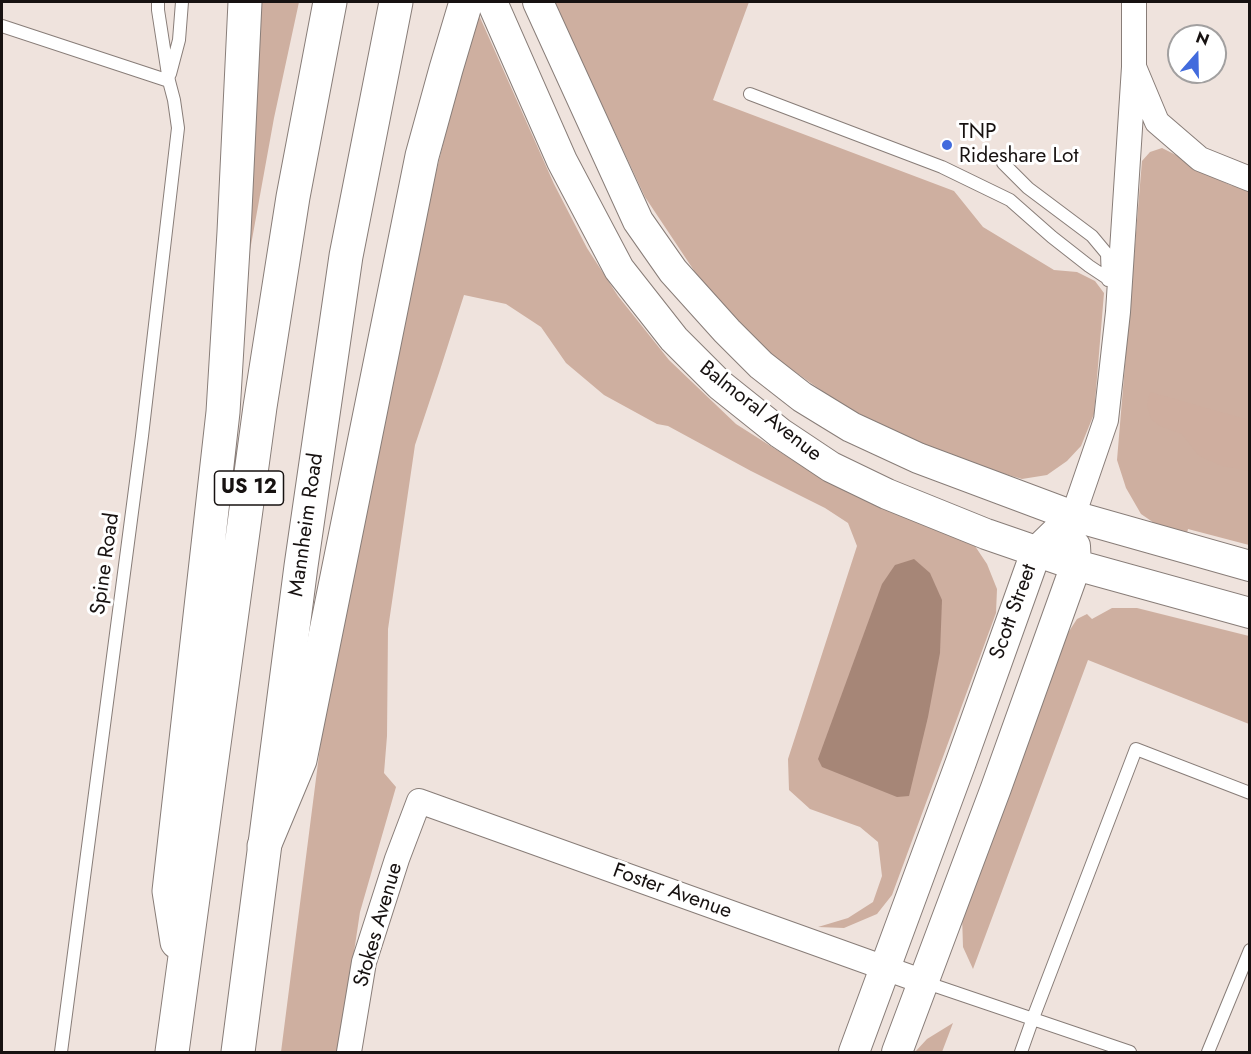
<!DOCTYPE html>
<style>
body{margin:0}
#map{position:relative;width:1251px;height:1054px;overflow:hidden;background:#efe3dd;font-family:Jost,sans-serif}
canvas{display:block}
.frame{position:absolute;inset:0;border:3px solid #171211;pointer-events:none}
.north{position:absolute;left:1167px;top:24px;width:60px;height:60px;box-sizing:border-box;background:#fff;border:2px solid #a2a0a0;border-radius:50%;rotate:20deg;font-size:16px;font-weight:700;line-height:24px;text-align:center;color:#171211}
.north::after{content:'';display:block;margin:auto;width:21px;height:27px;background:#426bdd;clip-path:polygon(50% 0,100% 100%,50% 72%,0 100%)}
</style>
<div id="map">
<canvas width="1251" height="1054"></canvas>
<div class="frame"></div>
<div class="north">N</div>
</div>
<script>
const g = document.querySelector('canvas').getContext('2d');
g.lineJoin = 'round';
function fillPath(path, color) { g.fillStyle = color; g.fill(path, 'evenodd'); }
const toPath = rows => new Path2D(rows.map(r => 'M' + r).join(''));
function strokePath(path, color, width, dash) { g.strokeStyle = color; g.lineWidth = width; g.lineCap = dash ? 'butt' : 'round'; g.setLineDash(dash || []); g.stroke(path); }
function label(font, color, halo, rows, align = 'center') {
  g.font = font + ' Jost,sans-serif'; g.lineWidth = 6; g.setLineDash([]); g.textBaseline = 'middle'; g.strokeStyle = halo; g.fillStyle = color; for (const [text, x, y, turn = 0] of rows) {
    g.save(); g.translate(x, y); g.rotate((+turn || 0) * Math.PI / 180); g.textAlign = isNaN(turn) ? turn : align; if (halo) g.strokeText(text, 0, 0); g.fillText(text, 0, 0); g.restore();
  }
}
const green = toPath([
 [261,2,299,2,274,118,247,267],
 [554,2,749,2,713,100,954,191,983,227,1054,270,1077,272,1095,281,1104,293,1094,414,1081,446,1067,461,1047,475,1022,479,946,457,853,413,763,349,699,278,645,197],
 [478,13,554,184,587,248,618,296,669,360,736,424,802,466,868,502,953,534,975,546,987,564,997,589,996,613,892,895,877,914,844,928,818,927,848,918,873,902,882,876,878,842,860,827,810,809,789,790,788,759,857,546,848,523,825,508,751,471,668,426,657,424,604,395,566,363,541,327,506,304,464,295,440,370,415,445,388,629,387,736,384,773,396,787,360,912,339,1052,281,1052,323,724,425,217,450,116],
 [1162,148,1176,155,1196,169,1230,185,1249,190,1249,545,1188,529,1186,537,1163,529,1141,514,1126,488,1117,460,1142,161,1150,152],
 [1112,608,1137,608,1249,636,1249,724,1088,660,973,969,963,947,962,915,988,853,1064,639,1077,619,1087,614,1092,619],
 [953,1023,942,1052,915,1052,927,1039]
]);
const forest = toPath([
 [1150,392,1249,420,1249,471,1222,466,1199,456,1182,434,1160,426,1151,419,1147,405]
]);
const water = toPath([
 [914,559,930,573,942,600,940,653,928,717,909,796,897,797,822,767,818,759,882,584,895,565]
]);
const service = toPath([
 [2,26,169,81],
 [170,74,179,40,182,2],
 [750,94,942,167,1010,200,1052,237,1089,266,1119,286],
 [1003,163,1028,188,1092,236,1107,254,1108,280],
 [924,982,1130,1052],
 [61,1052,142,436,178,128,174,100,169,81,158,10,158,2],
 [1021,1052,1033,1018,1136,749,1250,793],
 [1208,1052,1250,950]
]);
const minor = toPath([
 [1134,2,1134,67,1157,122,1200,159,1250,179],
 [1073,516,1106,420,1118,312,1134,67],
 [349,1052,364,962,397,859,419,801,924,982]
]);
const tertiary = toPath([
 [492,2,562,161,619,269,674,339,720,385,780,433,831,467,887,494,986,534,1076,565,1250,613],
 [538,2,638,221,673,271,727,331,761,365,802,397,851,427,918,458,1073,516,1250,566],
 [854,1052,961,762,1036,552,1073,516],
 [897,1052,996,788,1076,565,1075,546]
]);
const primary = toPath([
 [177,942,169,891,223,412,234,232,245,2],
 [172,1052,260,407,293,197,330,2],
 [238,1052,301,566,346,256,396,2]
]);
const motorway = toPath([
 [264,846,300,760,422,156,446,69,466,2]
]);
const markers = [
 [947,145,6,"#426bdd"]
];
const shields = [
 [249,488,69]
];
const shieldNames = [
 ["US 12",249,488]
];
const poiNames = [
 ["TNP",959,133],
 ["Rideshare Lot",959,157]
];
const streetNames = [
 ["Balmoral Avenue",760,412,38],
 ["Mannheim Road",307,525,-82],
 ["Spine Road",106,564,-82],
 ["Scott Street",1014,612,-70],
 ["Foster Avenue",672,892,20],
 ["Stokes Avenue",379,925,-74]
];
fillPath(green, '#ceafa0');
fillPath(forest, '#cfae9f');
fillPath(water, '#a68677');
strokePath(service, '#887d78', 14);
strokePath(minor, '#887d78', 26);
strokePath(tertiary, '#887d78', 32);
strokePath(primary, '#887d78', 35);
strokePath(motorway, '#887d78', 35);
strokePath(service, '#fff', 12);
strokePath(minor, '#fff', 24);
strokePath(tertiary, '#fff', 30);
strokePath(primary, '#fff', 33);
strokePath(motorway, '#fff', 33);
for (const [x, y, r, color] of markers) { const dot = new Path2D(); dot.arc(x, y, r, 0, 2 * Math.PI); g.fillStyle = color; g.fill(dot); strokePath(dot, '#fff', 2); }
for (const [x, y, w] of shields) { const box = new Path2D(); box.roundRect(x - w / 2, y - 17, w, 34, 4.5); g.fillStyle = '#fff'; g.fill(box); strokePath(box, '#171211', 1.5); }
label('bold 20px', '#171211', null, shieldNames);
label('21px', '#171211', '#fff', poiNames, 'left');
label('21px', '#171211', '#fff', streetNames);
</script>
